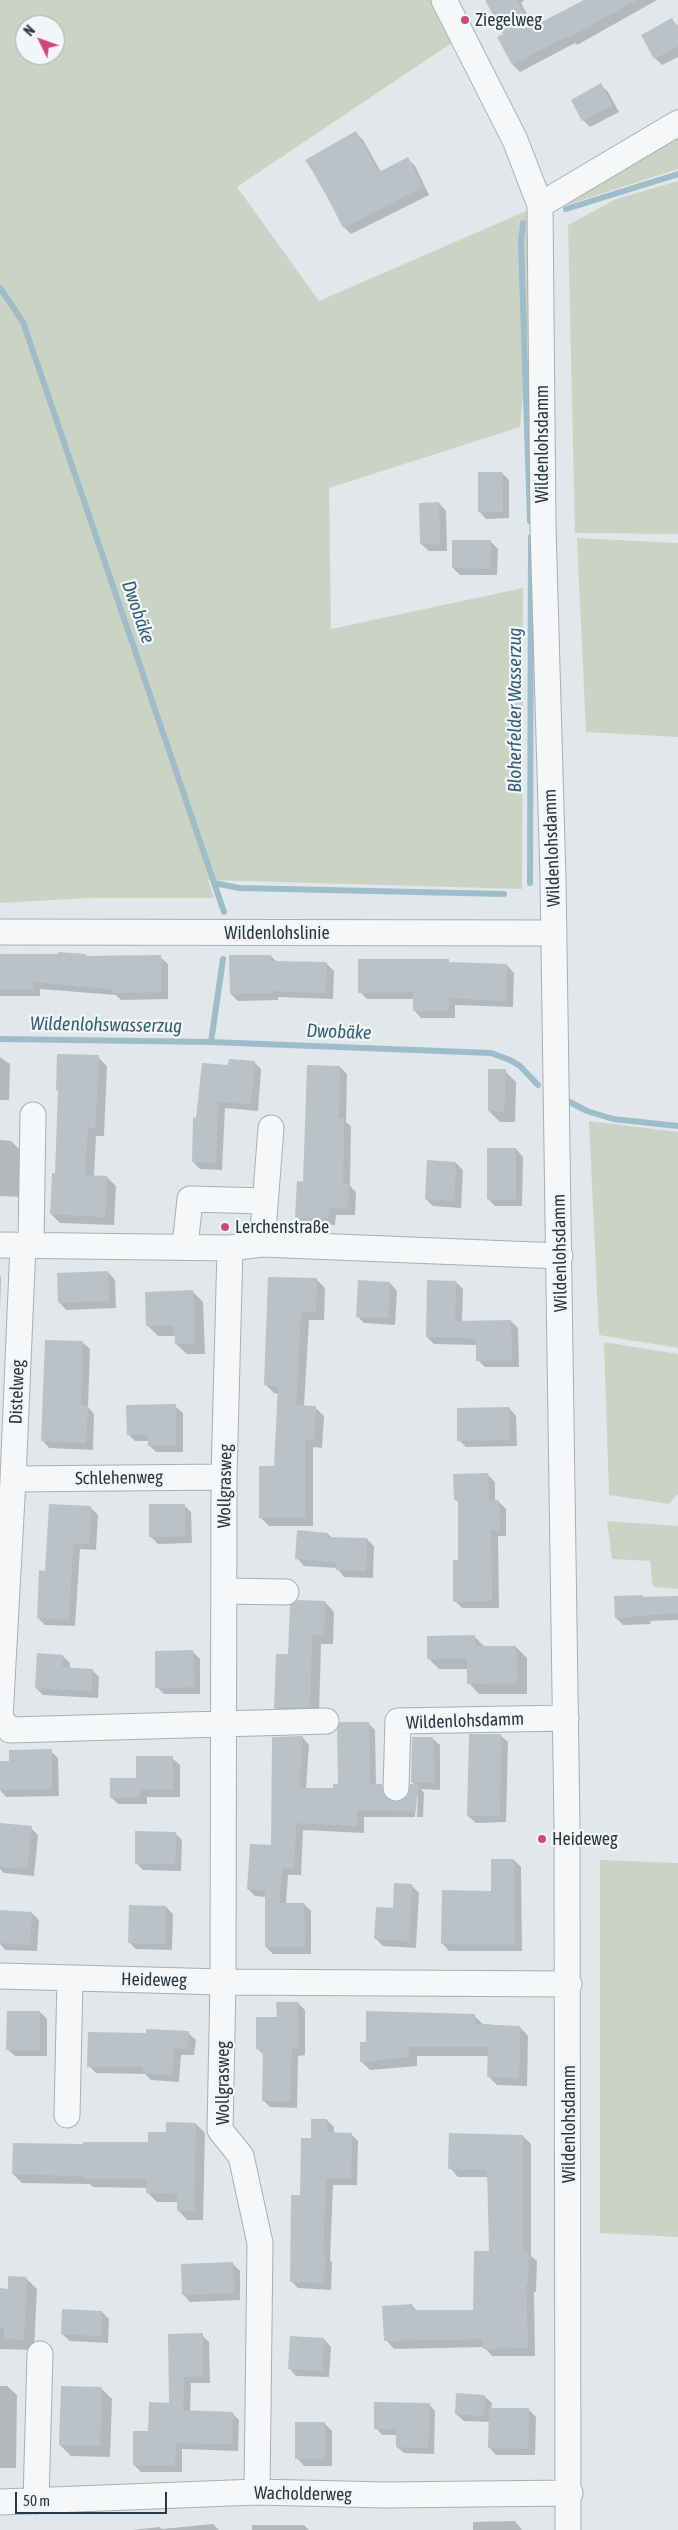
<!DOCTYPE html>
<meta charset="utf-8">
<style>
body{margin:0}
#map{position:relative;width:678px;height:2530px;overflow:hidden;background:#e2e7eb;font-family:"Asap Condensed",sans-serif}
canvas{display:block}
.north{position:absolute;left:15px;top:15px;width:50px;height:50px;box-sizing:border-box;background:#f2f6f8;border:1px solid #a2aab0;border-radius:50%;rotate:312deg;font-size:14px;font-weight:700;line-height:20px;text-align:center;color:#2a3843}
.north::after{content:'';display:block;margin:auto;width:18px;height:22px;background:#ce4979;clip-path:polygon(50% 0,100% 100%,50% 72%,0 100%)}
.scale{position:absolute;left:15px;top:2492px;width:152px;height:22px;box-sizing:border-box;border:2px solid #2a3843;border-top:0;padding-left:6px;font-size:15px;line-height:18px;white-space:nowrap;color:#2a3843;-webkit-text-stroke:4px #f2f6f8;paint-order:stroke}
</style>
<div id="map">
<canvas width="678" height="2530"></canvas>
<div class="north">N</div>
<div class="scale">50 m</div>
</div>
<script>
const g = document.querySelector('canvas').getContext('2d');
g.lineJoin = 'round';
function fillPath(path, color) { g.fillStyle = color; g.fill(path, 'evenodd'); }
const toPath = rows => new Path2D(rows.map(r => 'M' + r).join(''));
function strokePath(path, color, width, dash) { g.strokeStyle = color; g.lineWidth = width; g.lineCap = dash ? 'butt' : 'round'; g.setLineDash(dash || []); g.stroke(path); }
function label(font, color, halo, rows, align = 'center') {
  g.font = font + ' "Asap Condensed",sans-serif'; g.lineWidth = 4.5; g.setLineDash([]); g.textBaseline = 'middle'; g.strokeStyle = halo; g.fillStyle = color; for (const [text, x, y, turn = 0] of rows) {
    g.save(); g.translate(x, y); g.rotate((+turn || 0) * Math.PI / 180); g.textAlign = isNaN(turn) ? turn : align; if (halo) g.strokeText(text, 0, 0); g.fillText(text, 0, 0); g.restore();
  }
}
const green = toPath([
 [0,0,447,0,462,36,237,187,319,301,540,205,520,427,329,488,331,629,523,588,522,889,208,880,214,898,90,898,0,903],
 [25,25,55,25,55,55,25,55],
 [678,132,678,169,561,207],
 [678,181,678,534,575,533,568,225,616,199],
 [577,538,678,543,678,737,586,732],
 [589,1121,678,1132,678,1348,599,1335],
 [604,1342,678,1354,678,1494,669,1504,609,1495],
 [607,1521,678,1526,678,1589,653,1587,650,1561,612,1559],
 [600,1860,678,1863,678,2237,600,2233]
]);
const shadow = toPath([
 [487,0,524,0,521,3,534,27,586,0,657,0,577,45,575,43,520,72,513,65,499,37,505,34],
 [672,20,678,26,678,57,662,65,655,58],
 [601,85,608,92,619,112,590,127,583,120],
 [356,133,363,140,381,172,407,158,415,166,429,195,351,234,344,227,307,161],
 [502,473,509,480,509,518,486,519,479,511],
 [439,503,446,511,447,551,429,551,421,544],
 [490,541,498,549,497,575,460,575,453,568],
 [0,955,160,957,168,964,168,999,121,1000,116,995,40,989,40,996,0,996],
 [271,956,277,962,327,964,334,971,333,999,278,997,278,1000,238,1001,231,994],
 [448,961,451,963,507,965,514,973,513,1007,455,1005,455,1018,421,1018,414,1010,414,999,367,999,360,992],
 [0,1057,10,1064,9,1100,0,1100],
 [98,1057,107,1066,104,1136,96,1136,94,1176,107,1177,116,1186,114,1225,60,1223,51,1214,56,1174,60,1092],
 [254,1062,261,1069,258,1111,225,1108,222,1170,200,1169,193,1162,197,1119,229,1067],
 [340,1067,347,1074,346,1122,351,1126,350,1186,356,1192,355,1215,336,1215,335,1225,303,1223,296,1216],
 [505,1071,516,1082,515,1122,500,1122,489,1111],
 [0,1140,11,1141,22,1152,20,1197,0,1196],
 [516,1149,523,1157,522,1206,495,1206,488,1199],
 [456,1163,463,1170,461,1208,433,1206,426,1199],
 [108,1272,115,1280,116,1308,66,1310,59,1302],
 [0,1275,1,1277,0,1310],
 [316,1279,325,1288,324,1320,309,1320,304,1406,315,1407,324,1416,322,1448,313,1447,313,1526,269,1526,260,1517,275,1467,279,1394,274,1393,266,1385],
 [456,1282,463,1289,462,1322,511,1321,518,1328,519,1367,485,1367,478,1360,477,1345,434,1344,427,1337],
 [390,1283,397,1291,395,1325,364,1323,357,1316],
 [192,1291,203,1302,205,1354,187,1354,176,1344,176,1336,158,1336,148,1326],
 [82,1342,90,1349,88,1407,94,1414,93,1450,49,1448,42,1440],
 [175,1406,183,1413,183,1452,156,1452,149,1445,149,1441,135,1441,128,1434],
 [509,1408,516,1416,517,1446,466,1447,459,1440],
 [488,1475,495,1482,495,1502,499,1502,506,1509,506,1536,498,1536,499,1608,462,1608,455,1601,459,1562,459,1503,455,1499],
 [184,1505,191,1512,192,1543,158,1544,150,1536],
 [90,1507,98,1515,96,1550,80,1549,75,1626,45,1625,38,1618,46,1572],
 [328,1534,332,1538,367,1539,374,1546,373,1578,344,1577,337,1568,304,1566,297,1558],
 [678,1597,678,1620,650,1621,651,1624,623,1625,616,1618],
 [325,1602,334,1612,333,1644,321,1644,319,1716,285,1717,275,1708,289,1656],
 [474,1636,485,1647,516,1647,527,1658,527,1694,479,1694,469,1683,468,1669,439,1669,428,1658],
 [192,1651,200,1659,200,1694,164,1694,157,1687],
 [63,1656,70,1663,70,1669,92,1670,99,1677,98,1698,43,1695,36,1688],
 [368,1723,375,1730,376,1785,381,1785,389,1793,390,1802,396,1804,409,1797,415,1785,412,1782,432,1738,440,1745,440,1790,421,1789,424,1793,423,1817,364,1817,364,1833,303,1830,301,1875,288,1875,286,1904,304,1904,311,1911,311,1954,273,1954,266,1947,266,1897,255,1896,248,1889,272,1846,302,1737,309,1745,306,1789,334,1790,339,1785],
 [418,1794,417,1817,415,1817,416,1800],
 [500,1735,508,1742,506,1822,476,1823,468,1816],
 [51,1751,58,1758,59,1796,6,1797,0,1790,0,1762,10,1762],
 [172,1758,180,1765,180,1797,147,1797,147,1804,118,1804,111,1797],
 [31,1828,38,1835,34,1876,4,1873,0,1869,0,1831],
 [175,1833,182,1840,181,1871,143,1870,136,1863],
 [514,1860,521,1867,522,1951,449,1951,442,1943,492,1893],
 [412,1886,419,1893,416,1948,383,1946,376,1939],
 [166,1907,173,1914,172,1950,136,1949,129,1942],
 [0,1911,32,1913,39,1920,37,1951,5,1950,0,1944],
 [298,2003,305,2010,305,2055,298,2056,297,2108,270,2107,263,2100,264,2055,257,2048,278,2018],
 [40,2012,47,2019,47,2056,15,2056,7,2049],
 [474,2016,483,2024,520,2027,528,2036,527,2086,497,2085,489,2077,489,2056,417,2056,417,2066,370,2070,361,2061,368,2044],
 [188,2033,196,2040,194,2055,181,2055,179,2082,151,2080,145,2074,96,2073,89,2066],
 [327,2120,334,2127,334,2134,351,2134,358,2141,357,2185,333,2185,330,2260,332,2263,331,2290,298,2288,291,2281,301,2197],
 [196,2124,205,2133,203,2220,187,2220,178,2210,178,2202,157,2202,147,2192,148,2188,93,2187,90,2184,22,2183,13,2174,84,2146,149,2143],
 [523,2136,531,2144,531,2256,537,2261,536,2292,534,2292,535,2356,492,2356,484,2347,394,2349,386,2340,412,2305,417,2311,474,2311,491,2252,488,2177,458,2177,450,2168],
 [233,2264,240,2271,240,2300,190,2302,183,2294],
 [26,2278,37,2289,34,2350,0,2349,0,2289,9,2290],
 [102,2312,109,2319,108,2343,70,2341,62,2334],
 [202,2335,209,2342,210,2383,191,2383,190,2412,232,2413,239,2420,238,2451,182,2449,182,2472,141,2472,134,2465,170,2404],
 [324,2339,331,2347,329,2377,296,2376,289,2368],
 [0,2386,7,2386,17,2395,16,2468,0,2468],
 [101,2388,112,2399,110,2457,71,2456,60,2445],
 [484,2396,492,2403,491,2409,528,2409,536,2417,535,2455,496,2455,489,2447,490,2422,464,2421,456,2414],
 [429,2404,435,2411,434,2454,404,2453,397,2447,398,2435,382,2435,376,2428],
 [325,2424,332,2431,332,2466,304,2466,297,2458],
 [515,2521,522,2530,473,2530,473,2522],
 [213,2524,219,2530,131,2530,160,2527,162,2529],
 [252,2525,304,2525,309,2530,252,2530]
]);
const stream = toPath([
 [566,209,678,174],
 [523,223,521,242,530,521],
 [0,288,23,322,224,912],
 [214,883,239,888,504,894],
 [530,883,531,537],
 [223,959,211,1042,491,1053,510,1060,520,1066,538,1085],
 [0,1039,211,1042],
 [564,1099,587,1111,613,1119,678,1126]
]);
const building = toPath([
 [485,0,517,0,532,27,584,0,636,0,568,38,567,36,512,65,497,37,503,34],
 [672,18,678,29,678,46,654,59,641,35],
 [601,83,612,105,582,121,571,100],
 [356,131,379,172,408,157,423,187,343,228,320,182,305,160],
 [478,472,502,472,503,512,478,512],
 [439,502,440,544,420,544,419,503],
 [452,540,491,540,490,569,452,568],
 [58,952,86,954,86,956,161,955,161,992,112,993,112,989,33,982,33,989,0,989,0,954,58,954],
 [229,955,271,955,271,961,327,962,326,993,272,991,272,993,230,994],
 [358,959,449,959,449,962,507,964,506,1001,449,998,449,1011,413,1011,413,992,358,993],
 [57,1054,99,1055,95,1128,88,1127,85,1175,107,1176,105,1217,50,1214,52,1173,55,1173,58,1091,56,1090],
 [229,1059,255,1061,251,1104,218,1102,216,1163,192,1162,193,1117,196,1118,202,1063,228,1065],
 [307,1065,340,1066,339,1118,344,1118,343,1184,349,1184,348,1209,329,1208,328,1218,295,1217,297,1181,303,1182],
 [488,1069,506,1069,504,1112,488,1111],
 [487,1148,516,1148,516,1200,487,1199],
 [427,1160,456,1162,454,1201,425,1199],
 [108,1271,109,1301,58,1303,57,1273],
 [268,1277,317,1278,316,1312,301,1312,296,1405,316,1406,314,1440,305,1439,305,1518,259,1518,259,1466,274,1466,278,1386,264,1385],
 [358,1280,390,1282,388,1318,356,1317],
 [427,1280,456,1281,455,1321,511,1320,512,1360,476,1361,476,1338,426,1337],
 [193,1290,195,1343,175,1344,174,1325,146,1326,145,1292],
 [45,1340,83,1341,81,1405,88,1405,86,1443,41,1441],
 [176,1404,176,1445,148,1446,148,1434,127,1435,126,1405],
 [509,1407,510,1440,457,1441,457,1408],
 [488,1473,489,1501,499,1500,500,1530,491,1530,492,1601,453,1602,453,1560,458,1560,458,1500,454,1500,453,1474],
 [49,1504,91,1506,89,1544,73,1543,69,1620,37,1618,39,1570,45,1571],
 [149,1504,185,1504,185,1536,149,1537],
 [297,1530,328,1533,328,1537,367,1538,366,1571,336,1570,336,1562,295,1559],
 [643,1595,643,1597,678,1596,678,1613,615,1618,614,1596],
 [298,1600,325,1601,324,1635,312,1635,310,1707,274,1708,276,1654,288,1654,290,1605],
 [475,1635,475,1646,516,1646,517,1683,467,1684,467,1658,427,1659,427,1636],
 [193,1650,194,1687,155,1688,155,1651],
 [37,1653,63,1655,62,1667,93,1669,91,1691,35,1688],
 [340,1722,369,1722,370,1784,382,1784,384,1795,389,1800,396,1802,408,1796,410,1784,418,1784,416,1811,357,1810,357,1826,296,1823,294,1869,282,1868,279,1903,304,1903,305,1947,265,1947,265,1891,247,1889,250,1844,271,1845,272,1737,303,1736,299,1788,333,1788,333,1784,338,1784,337,1730],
 [469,1734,501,1734,500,1816,467,1816],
 [412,1737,433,1737,434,1783,411,1782],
 [52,1749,52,1789,0,1790,0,1761,9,1761,9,1750],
 [136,1756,173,1756,173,1790,140,1790,140,1797,110,1798,110,1778,136,1778],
 [0,1823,32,1826,27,1869,0,1867],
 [135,1831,176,1832,175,1864,135,1864],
 [491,1859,514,1859,515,1944,441,1944,442,1890,491,1891],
 [394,1883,412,1884,409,1941,374,1939,376,1907,393,1908],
 [129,1905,166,1906,165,1944,128,1943],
 [0,1910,32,1912,30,1945,0,1943],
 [276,2002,298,2002,298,2049,292,2049,290,2101,262,2101,263,2049,256,2049,256,2017,277,2017],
 [7,2011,40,2011,40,2050,6,2050],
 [366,2011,475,2014,475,2024,520,2026,519,2078,487,2077,488,2047,408,2047,409,2057,360,2062,360,2042,366,2042],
 [146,2029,189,2031,188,2049,174,2048,172,2075,143,2073,143,2067,87,2067,88,2032,146,2033],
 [311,2119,327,2119,327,2132,352,2133,351,2179,326,2178,323,2254,325,2255,324,2283,290,2282,291,2195,300,2195,301,2138,311,2138],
 [166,2122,196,2123,194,2211,177,2211,177,2194,146,2193,147,2179,83,2179,83,2176,12,2174,13,2143,83,2144,83,2142,148,2142,148,2132,166,2132],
 [449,2133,523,2135,523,2252,529,2252,528,2284,526,2284,528,2348,483,2349,483,2339,384,2341,382,2306,412,2304,412,2310,473,2310,474,2251,489,2251,487,2170,448,2169],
 [233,2262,234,2293,182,2295,181,2264],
 [8,2276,27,2277,24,2340,4,2338,4,2327,0,2327,0,2288,8,2289],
 [62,2309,102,2311,101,2336,61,2334],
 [203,2333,203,2376,184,2377,183,2410,233,2412,232,2444,176,2443,175,2466,133,2465,133,2431,148,2431,149,2402,169,2403,168,2334],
 [290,2336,324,2338,322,2371,288,2369],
 [61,2386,102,2387,100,2446,59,2445],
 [456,2393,485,2395,484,2416,455,2414],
 [374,2402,430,2403,428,2448,396,2447,396,2429,374,2429],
 [489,2408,529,2408,528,2449,488,2448],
 [295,2422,325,2422,325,2459,295,2459]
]);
const minor = toPath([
 [444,0,515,140,540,205,543,527,553,878,567,1826,568,2530],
 [540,205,678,123],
 [0,932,554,933],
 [31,1244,33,1115],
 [262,1244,271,1128],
 [0,1245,230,1248,262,1244,560,1256],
 [185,1247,190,1199,265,1201],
 [230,1248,224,1477,223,1982,220,2130,241,2156,260,2243,257,2492],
 [13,1479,224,1477],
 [224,1591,286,1592],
 [0,1718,13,1479,23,1245],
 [0,1718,10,1730,326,1721],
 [396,1788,398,1721,566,1718],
 [0,1976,223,1982,569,1984],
 [67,2115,70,1978],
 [36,2501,40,2354],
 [0,2502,257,2492,385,2495,570,2493]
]);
const markers = [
 [465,20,5,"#ce4979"],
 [225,1227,5,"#ce4979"],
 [542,1839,5,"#ce4979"]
];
const poiNames = [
 ["Ziegelweg",475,20],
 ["Lerchenstraße",235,1227],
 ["Heideweg",552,1839]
];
const streetNames = [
 ["Wildenlohsdamm",542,444,-90],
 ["Wildenlohsdamm",552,848,-92],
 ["Wildenlohslinie",277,933],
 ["Wildenlohsdamm",560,1253,-91],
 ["Distelweg",17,1392,-88],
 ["Schlehenweg",119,1478,-1],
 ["Wollgrasweg",225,1486,-89],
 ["Wildenlohsdamm",465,1721,-2],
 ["Heideweg",154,1980,1],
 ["Wollgrasweg",223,2083,-90],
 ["Wildenlohsdamm",569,2124,-90],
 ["Wacholderweg",303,2494,1]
];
const waterNames = [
 ["Dwobäke",138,612,71],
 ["Bloherfelder Wasserzug",515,710,-90],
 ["Wildenlohswasserzug",106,1025,1],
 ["Dwobäke",339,1032,2]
];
fillPath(green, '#cbd4c4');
fillPath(shadow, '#0003');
strokePath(stream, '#9ebdca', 6);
fillPath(building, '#bac2c8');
strokePath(minor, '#a7afb5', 27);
strokePath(minor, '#f5f7f9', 25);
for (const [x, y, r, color] of markers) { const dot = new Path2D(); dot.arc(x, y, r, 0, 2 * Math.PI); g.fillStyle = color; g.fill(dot); strokePath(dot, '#f2f6f8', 2); }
label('18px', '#2a3843', '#f2f6f8', poiNames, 'left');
label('18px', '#2a3843', '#f2f6f8', streetNames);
label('italic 19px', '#346077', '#f2f6f8', waterNames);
</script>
